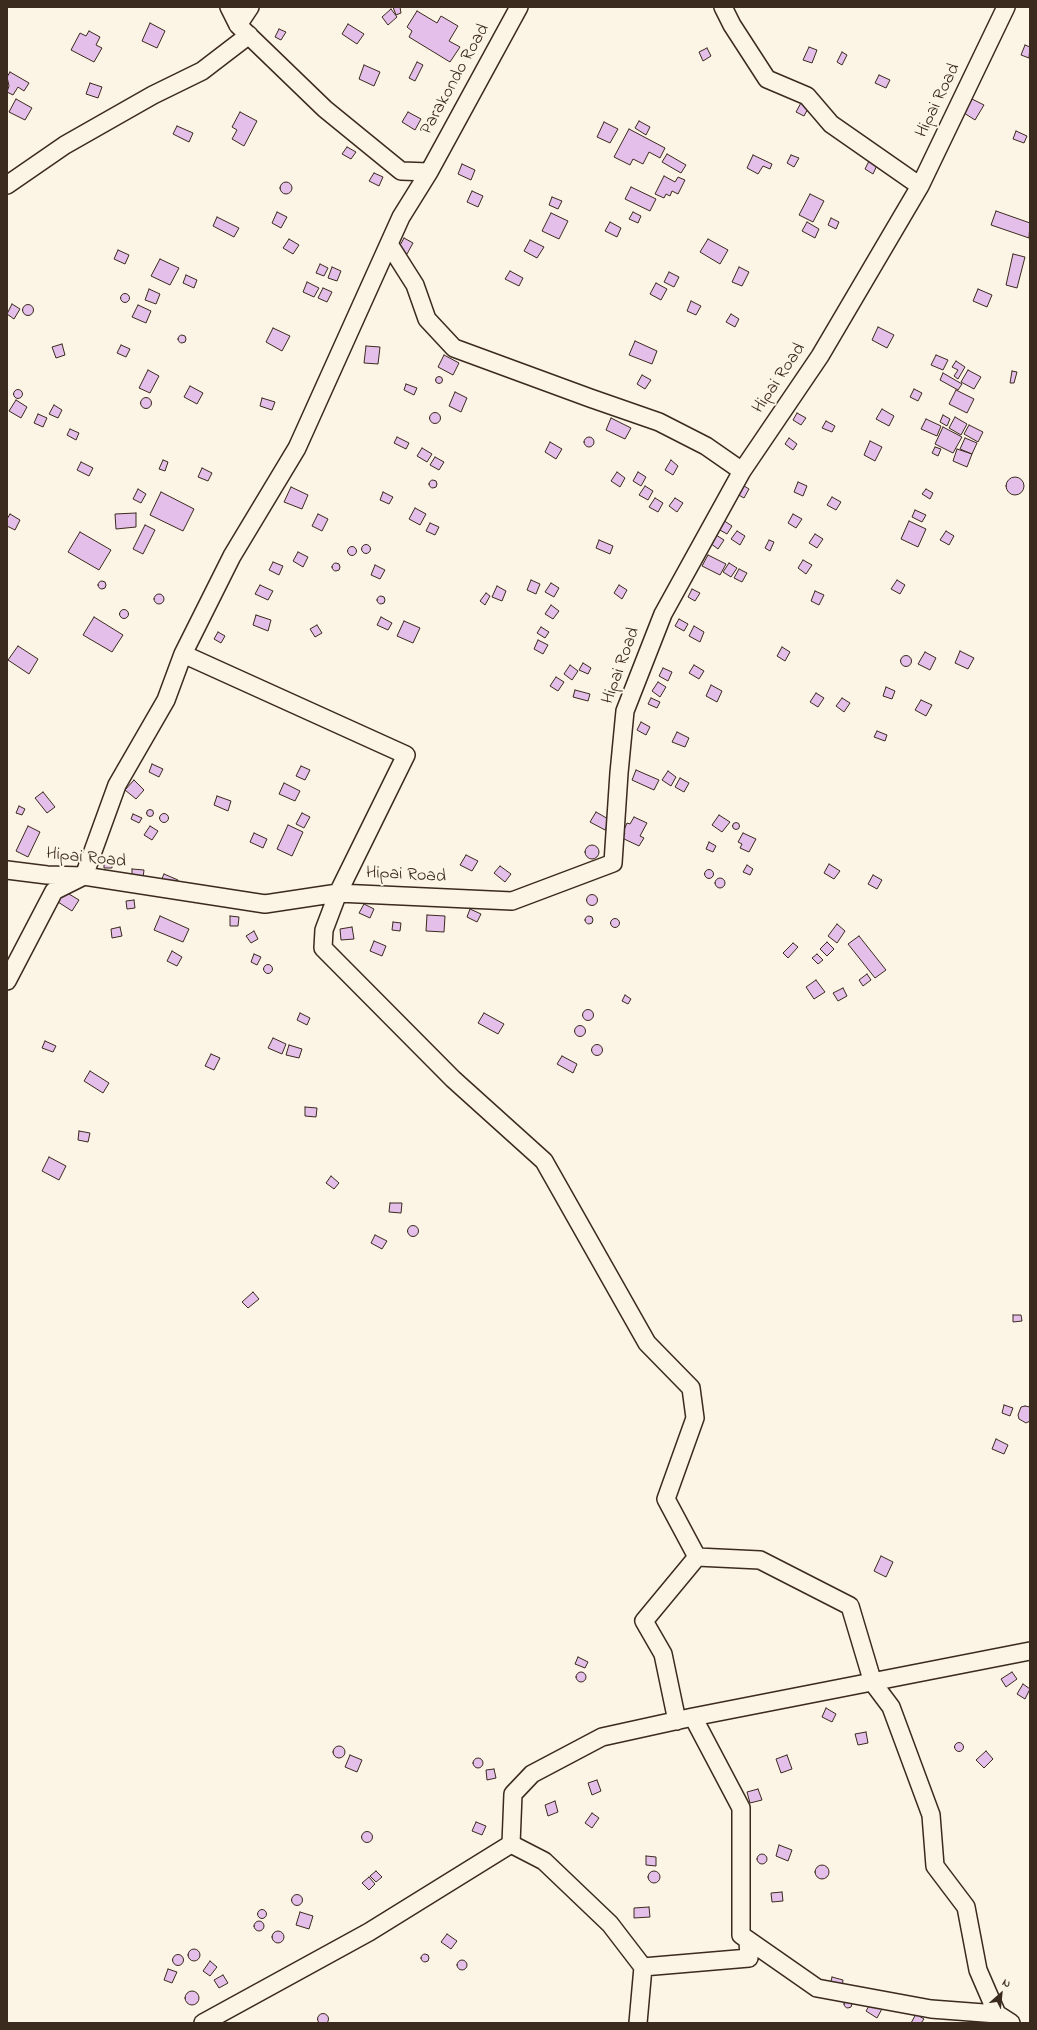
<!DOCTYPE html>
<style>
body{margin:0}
#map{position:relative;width:1037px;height:2030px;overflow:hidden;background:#fcf5e5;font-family:"Indie Flower",sans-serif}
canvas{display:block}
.frame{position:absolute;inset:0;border:8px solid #3b2a1e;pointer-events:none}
.north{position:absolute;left:981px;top:1974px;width:40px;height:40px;-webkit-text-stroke:3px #fcf5e5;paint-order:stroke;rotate:27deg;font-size:11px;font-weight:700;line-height:16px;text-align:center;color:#3b2a1e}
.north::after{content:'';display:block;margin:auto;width:14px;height:18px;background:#3b2a1e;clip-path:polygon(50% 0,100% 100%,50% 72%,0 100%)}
</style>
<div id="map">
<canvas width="1037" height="2030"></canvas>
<div class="frame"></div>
<div class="north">N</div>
</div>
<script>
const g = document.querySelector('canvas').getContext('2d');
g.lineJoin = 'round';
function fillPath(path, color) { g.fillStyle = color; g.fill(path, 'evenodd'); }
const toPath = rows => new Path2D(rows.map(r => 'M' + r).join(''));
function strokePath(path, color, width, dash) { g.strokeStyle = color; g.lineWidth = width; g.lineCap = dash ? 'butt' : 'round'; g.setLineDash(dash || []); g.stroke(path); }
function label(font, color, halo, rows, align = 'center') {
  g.font = font + ' "Indie Flower",sans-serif'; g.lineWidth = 4; g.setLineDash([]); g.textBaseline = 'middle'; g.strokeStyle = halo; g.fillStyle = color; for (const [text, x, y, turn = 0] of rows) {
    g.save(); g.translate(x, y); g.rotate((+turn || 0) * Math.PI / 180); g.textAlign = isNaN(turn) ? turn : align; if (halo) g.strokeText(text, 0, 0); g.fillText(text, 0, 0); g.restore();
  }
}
const building = toPath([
 [393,7,400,7,401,13,396,15,393,7],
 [391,9,397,17,388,25,382,17,391,9],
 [417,11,437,23,441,16,458,26,449,41,460,47,450,62,409,37,412,31,407,27,417,11],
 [150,23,165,31,157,48,142,41,150,23],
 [348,24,364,34,357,44,342,34,348,24],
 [279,29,286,32,281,40,275,37,279,29],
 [89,31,100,37,96,45,102,48,94,62,71,50,80,33,86,36,89,31],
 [1025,45,1030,47,1029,58,1021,55,1025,45],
 [809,47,817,50,812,63,803,60,809,47],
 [707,48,711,56,703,61,699,52,707,48],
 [842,52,847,55,842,65,837,62,842,52],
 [417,62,423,65,415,81,409,78,417,62],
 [364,65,380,72,374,86,359,79,364,65],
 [10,72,29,83,24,91,18,87,13,95,7,92,9,86,7,77,10,72],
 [879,75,890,80,886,88,875,83,879,75],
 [90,83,102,87,98,98,86,94,90,83],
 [16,99,32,108,25,120,9,112,16,99],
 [972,99,984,105,975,120,964,113,972,99],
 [802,101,810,105,804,116,796,112,802,101],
 [240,112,257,121,244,146,232,139,237,130,232,127,240,112],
 [408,112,421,119,415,130,402,122,408,112],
 [639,121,650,127,646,135,635,128,639,121],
 [604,122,618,129,610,143,597,137,604,122],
 [177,126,193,133,189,142,173,134,177,126],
 [629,129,665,148,660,158,649,152,643,164,633,159,630,165,614,157,629,129],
 [1016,131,1027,136,1024,143,1013,139,1016,131],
 [347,147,356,152,351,159,342,154,347,147],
 [667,154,686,165,681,173,662,162,667,154],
 [753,155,772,164,770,169,763,166,758,174,747,168,753,155],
 [791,155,799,158,794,167,787,163,791,155],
 [870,159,878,163,873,174,865,169,870,159],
 [462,164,475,170,471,180,458,174,462,164],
 [374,173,383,177,379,186,369,181,374,173],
 [664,176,675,182,678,177,685,180,678,194,672,191,670,196,666,194,664,198,655,194,664,176],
 '280 188a6 6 0 1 1 12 0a6 6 0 1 1-12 0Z',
 [631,187,656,199,650,211,625,199,631,187],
 [472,191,483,196,478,207,467,202,472,191],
 [810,194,824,201,813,222,799,215,810,194],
 [552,197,562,201,558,209,549,205,552,197],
 [996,211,1030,223,1029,238,991,225,996,211],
 [277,212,287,217,281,228,272,223,277,212],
 [633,212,641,216,638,223,629,219,633,212],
 [551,213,568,221,559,239,542,231,551,213],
 [217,217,239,228,234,237,213,226,217,217],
 [831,218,839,222,836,229,828,225,831,218],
 [610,222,621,228,617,237,605,231,610,222],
 [807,222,819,229,815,238,802,231,807,222],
 [404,238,413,243,407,254,398,249,404,238],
 [289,239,299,245,293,254,283,248,289,239],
 [708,239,728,250,720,264,700,252,708,239],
 [530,240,544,247,537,258,524,251,530,240],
 [118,250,129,255,125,264,114,259,118,250],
 [1013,254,1025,257,1017,288,1006,285,1013,254],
 [160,259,179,268,170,285,151,276,160,259],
 [320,264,328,268,324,276,316,273,320,264],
 [332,267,341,271,337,281,328,278,332,267],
 [739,267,749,272,742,286,732,282,739,267],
 [510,271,523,278,519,286,505,279,510,271],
 [669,272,679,277,674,287,664,282,669,272],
 [186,275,197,280,194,288,183,283,186,275],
 [307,282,319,288,314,297,303,292,307,282],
 [656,283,667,289,661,300,650,294,656,283],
 [323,288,332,292,327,302,318,298,323,288],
 [149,289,160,294,156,304,145,300,149,289],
 [978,289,992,295,987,307,973,301,978,289],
 '120.5 298a4.5 4.5 0 1 1 9 0a4.5 4.5 0 1 1-9 0Z',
 [691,301,701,306,696,315,687,311,691,301],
 [12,304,20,309,14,319,7,314,12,304],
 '22.5 310a5.5 5.5 0 1 1 11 0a5.5 5.5 0 1 1-11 0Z',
 [138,305,151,311,146,323,132,317,138,305],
 [731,314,739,319,735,327,726,322,731,314],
 [878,327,894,335,887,348,872,340,878,327],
 [273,328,290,336,282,351,266,342,273,328],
 '178 339a4 4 0 1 1 8 0a4 4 0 1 1-8 0Z',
 [635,341,657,351,652,364,629,355,635,341],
 [62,344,65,355,56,358,52,347,62,344],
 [121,345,130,349,126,357,117,353,121,345],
 [366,346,380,347,378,364,364,363,366,346],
 [444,355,459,363,453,375,438,367,444,355],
 [936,355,948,360,943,370,931,365,936,355],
 [956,361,965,367,958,379,954,376,958,370,952,367,956,361],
 [148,370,159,376,150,393,139,388,148,370],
 [968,370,981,377,974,389,961,382,968,370],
 [1012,371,1017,372,1014,383,1010,383,1012,371],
 [943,373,962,384,958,390,940,380,943,373],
 [642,375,651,380,645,389,637,384,642,375],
 '435.5 380a3.5 3.5 0 1 1 7 0a3.5 3.5 0 1 1-7 0Z',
 [406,384,417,388,414,395,404,390,406,384],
 [190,386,203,393,197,404,184,397,190,386],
 [914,389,922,393,918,401,910,397,914,389],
 '13.5 394a4.5 4.5 0 1 1 9 0a4.5 4.5 0 1 1-9 0Z',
 [956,390,974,399,967,413,949,404,956,390],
 [455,392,467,398,461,412,449,406,455,392],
 '140.5 403a5.5 5.5 0 1 1 11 0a5.5 5.5 0 1 1-11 0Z',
 [262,398,275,402,272,410,260,406,262,398],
 [16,400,27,407,21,418,9,411,16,400],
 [54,405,62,410,58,418,49,414,54,405],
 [882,409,894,416,889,426,876,419,882,409],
 '429.5 418a5.5 5.5 0 1 1 11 0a5.5 5.5 0 1 1-11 0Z',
 [797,413,806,418,801,425,793,420,797,413],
 [38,414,47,418,43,427,34,423,38,414],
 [943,415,950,419,947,426,940,422,943,415],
 [955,417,967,424,961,435,949,428,955,417],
 [611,418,631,428,625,439,606,430,611,418],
 [926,419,941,426,937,436,921,429,926,419],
 [826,421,835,426,832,432,822,428,826,421],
 [969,425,983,432,978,442,964,434,969,425],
 [943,427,962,437,953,453,935,444,943,427],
 [70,429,79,433,76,440,67,435,70,429],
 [397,437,409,443,406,449,394,443,397,437],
 '584 442a5 5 0 1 1 10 0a5 5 0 1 1-10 0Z',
 [789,438,797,444,793,450,785,444,789,438],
 [965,438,977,443,972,454,960,449,965,438],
 [870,441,882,447,875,461,864,455,870,441],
 [550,442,562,449,556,459,545,452,550,442],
 [935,447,941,449,938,456,932,453,935,447],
 [422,448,432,454,427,462,417,456,422,448],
 [957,449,972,454,967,467,953,461,957,449],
 [435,457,444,462,439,470,430,465,435,457],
 [163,460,168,462,165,471,159,469,163,460],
 [671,460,678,466,673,475,665,470,671,460],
 [81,462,93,468,89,476,77,470,81,462],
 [202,468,212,473,208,481,198,477,202,468],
 [617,472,625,478,620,487,611,481,617,472],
 [638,472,646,477,641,486,633,481,638,472],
 '1006 486a9 9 0 1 1 18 0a9 9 0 1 1-18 0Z',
 '429 484a4 4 0 1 1 8 0a4 4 0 1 1-8 0Z',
 [798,482,807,486,803,496,794,492,798,482],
 [741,484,749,489,744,498,735,493,741,484],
 [645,486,653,491,648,500,639,495,645,486],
 [291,487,308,495,302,509,284,502,291,487],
 [138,489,146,494,141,503,133,499,138,489],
 [926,489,933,493,930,499,922,494,926,489],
 [161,492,194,509,183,531,150,515,161,492],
 [383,492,393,497,389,504,380,500,383,492],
 [832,497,841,502,836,510,827,505,832,497],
 [655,498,663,503,658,512,649,507,655,498],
 [675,498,683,503,677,512,669,506,675,498],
 [415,508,426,514,420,525,409,519,415,508],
 [915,510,926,515,922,522,912,517,915,510],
 [136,513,136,527,116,529,115,514,136,513],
 [10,514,20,520,15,530,7,526,7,519,10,514],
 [318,514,328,519,322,531,312,526,318,514],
 [793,514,802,519,796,528,788,523,793,514],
 [723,520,732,526,727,534,718,529,723,520],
 [909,521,926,529,918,547,901,539,909,521],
 [430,523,439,527,435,535,426,531,430,523],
 [145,525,155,530,143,554,133,549,145,525],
 [737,531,745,536,740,545,731,539,737,531],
 [946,531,954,536,949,545,940,540,946,531],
 [80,532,111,550,99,570,68,552,80,532],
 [815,534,823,539,817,548,809,543,815,534],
 [716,535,724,540,718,549,710,543,716,535],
 [599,540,613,546,610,554,596,548,599,540],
 [769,540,774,542,770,551,765,548,769,540],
 '361.5 549a4.5 4.5 0 1 1 9 0a4.5 4.5 0 1 1-9 0Z',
 '347.5 551a4.5 4.5 0 1 1 9 0a4.5 4.5 0 1 1-9 0Z',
 [298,552,308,557,303,567,293,561,298,552],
 [708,555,726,564,720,575,702,566,708,555],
 [803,560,812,565,806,574,798,568,803,560],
 [273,562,283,566,279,575,269,570,273,562],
 '332 567a4 4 0 1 1 8 0a4 4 0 1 1-8 0Z',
 [729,563,737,568,731,577,723,572,729,563],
 [375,565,385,570,380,579,371,575,375,565],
 [739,569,747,573,742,582,734,578,739,569],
 [531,580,540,584,536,594,527,590,531,580],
 [897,580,905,585,900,594,891,589,897,580],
 '98 585a4 4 0 1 1 8 0a4 4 0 1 1-8 0Z',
 [551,583,559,588,554,597,545,592,551,583],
 [260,585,273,591,268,600,255,594,260,585],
 [619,585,627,590,622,599,614,593,619,585],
 [497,586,506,591,502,601,492,597,497,586],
 [692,589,700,593,695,601,688,597,692,589],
 [815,591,824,595,819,605,811,601,815,591],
 [486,593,490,596,485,605,480,601,486,593],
 '154 599a5 5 0 1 1 10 0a5 5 0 1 1-10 0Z',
 '377 600a4 4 0 1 1 8 0a4 4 0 1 1-8 0Z',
 [551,605,559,611,553,619,545,614,551,605],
 '119.5 614a4.5 4.5 0 1 1 9 0a4.5 4.5 0 1 1-9 0Z',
 [256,615,271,620,268,631,253,625,256,615],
 [94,617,123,635,112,652,83,635,94,617],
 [381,617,392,623,388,630,377,625,381,617],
 [679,619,688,624,684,631,675,626,679,619],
 [404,621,420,628,413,643,397,636,404,621],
 [317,625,322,633,315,637,310,629,317,625],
 [694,626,704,632,700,642,689,636,694,626],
 [541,627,549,632,545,638,537,633,541,627],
 [218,632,225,636,221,643,214,639,218,632],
 [538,640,548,645,543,654,534,649,538,640],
 [18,646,38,659,29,674,8,660,18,646],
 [782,647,790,652,785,661,777,656,782,647],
 [960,651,974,658,968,669,955,663,960,651],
 [925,652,936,658,930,670,918,664,925,652],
 '900.5 661a5.5 5.5 0 1 1 11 0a5.5 5.5 0 1 1-11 0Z',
 [583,663,591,668,588,674,579,670,583,663],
 [570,665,578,671,572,680,564,674,570,665],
 [694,665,704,671,699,679,689,673,694,665],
 [663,668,672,672,668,681,659,676,663,668],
 [556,677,564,682,558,691,550,686,556,677],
 [658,682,666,687,660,697,652,691,658,682],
 [711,685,722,691,717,702,706,696,711,685],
 [886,687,895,691,892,699,883,696,886,687],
 [575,690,590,694,588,701,573,697,575,690],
 [816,693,824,698,818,707,810,702,816,693],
 [651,698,660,702,657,708,648,704,651,698],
 [842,698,850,703,844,712,836,706,842,698],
 [921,700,932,705,926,716,915,710,921,700],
 [641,722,650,727,646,735,637,730,641,722],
 [877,731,887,735,885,741,874,737,877,731],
 [677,732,689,738,685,747,672,742,677,732],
 [152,764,163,769,159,777,149,772,152,764],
 [301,766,310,770,305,780,296,776,301,766],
 [636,770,659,780,654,790,632,780,636,770],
 [668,771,676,777,671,786,662,780,668,771],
 [680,778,689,783,684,792,675,787,680,778],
 [134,780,144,790,136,799,125,790,134,780],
 [284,783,300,791,295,801,279,794,284,783],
 [43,792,55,807,47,813,35,798,43,792],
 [217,796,231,801,228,811,214,805,217,796],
 [19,806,25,809,22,815,16,813,19,806],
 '146.5 813a3.5 3.5 0 1 1 7 0a3.5 3.5 0 1 1-7 0Z',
 [596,812,610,820,605,830,590,822,596,812],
 [302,813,310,817,304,828,296,824,302,813],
 '159.5 818a4.5 4.5 0 1 1 9 0a4.5 4.5 0 1 1-9 0Z',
 [133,814,142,818,139,823,131,819,133,814],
 [719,815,730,822,722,832,712,825,719,815],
 [634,817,647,823,640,836,644,838,639,846,622,838,625,833,623,832,627,823,630,824,634,817],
 '732.5 826a3.5 3.5 0 1 1 7 0a3.5 3.5 0 1 1-7 0Z',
 [288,825,303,832,292,856,277,849,288,825],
 [28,826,40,832,28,857,16,851,28,826],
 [150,826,158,831,152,840,144,835,150,826],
 [254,833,267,839,263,848,250,842,254,833],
 [743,833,756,839,749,852,740,848,742,844,738,842,743,833],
 [709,842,716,846,713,852,706,849,709,842],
 '585 852a7 7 0 1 1 14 0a7 7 0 1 1-14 0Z',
 [466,855,478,861,472,871,460,865,466,855],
 [104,860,112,860,112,868,104,868,104,860],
 [829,864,840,871,834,879,824,873,829,864],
 [747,865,753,869,750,875,743,872,747,865],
 [500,866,511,874,505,882,494,873,500,866],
 [132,869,144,870,143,878,132,878,132,869],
 '704.5 874a4.5 4.5 0 1 1 9 0a4.5 4.5 0 1 1-9 0Z',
 [164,874,178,880,175,887,161,881,164,874],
 [873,875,882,880,877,889,868,884,873,875],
 '715 883a5 5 0 1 1 10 0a5 5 0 1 1-10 0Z',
 [64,891,79,900,72,911,58,902,64,891],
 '586.5 900a5.5 5.5 0 1 1 11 0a5.5 5.5 0 1 1-11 0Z',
 [134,900,135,908,127,909,126,901,134,900],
 [364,904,374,909,370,918,359,913,364,904],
 [470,909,481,914,477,922,467,917,470,909],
 [427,915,445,916,444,932,426,931,427,915],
 [160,916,189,929,183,942,154,930,160,916],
 [230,916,239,917,238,926,230,926,230,916],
 '585 920a4 4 0 1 1 8 0a4 4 0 1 1-8 0Z',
 '610.5 923a4.5 4.5 0 1 1 9 0a4.5 4.5 0 1 1-9 0Z',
 [393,922,401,923,400,931,392,930,393,922],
 [837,924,845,931,837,943,828,936,837,924],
 [120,927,122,936,112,938,111,929,120,927],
 [352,927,354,939,341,940,340,929,352,927],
 [254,931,258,939,251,943,246,936,254,931],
 [859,936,886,970,875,978,848,944,859,936],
 [374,941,386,946,382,956,370,951,374,941],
 [827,942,834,949,827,956,820,949,827,942],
 [793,943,798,947,788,958,783,953,793,943],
 [172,951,182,957,177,966,167,961,172,951],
 [254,954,261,957,257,965,251,962,254,954],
 [817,954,823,960,818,964,812,958,817,954],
 '263.5 969a4.5 4.5 0 1 1 9 0a4.5 4.5 0 1 1-9 0Z',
 [867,974,871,980,863,986,859,980,867,974],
 [816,980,825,992,814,999,806,987,816,980],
 [843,988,847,996,838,1001,833,993,843,988],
 [625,995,631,999,628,1004,622,1001,625,995],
 '582.5 1015a5.5 5.5 0 1 1 11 0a5.5 5.5 0 1 1-11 0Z',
 [300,1013,310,1018,307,1025,297,1020,300,1013],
 [484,1013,504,1024,498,1034,478,1023,484,1013],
 '574.5 1031a5.5 5.5 0 1 1 11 0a5.5 5.5 0 1 1-11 0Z',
 [273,1038,286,1044,282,1054,268,1048,273,1038],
 [45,1041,56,1046,53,1052,42,1048,45,1041],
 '591.5 1050a5.5 5.5 0 1 1 11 0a5.5 5.5 0 1 1-11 0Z',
 [289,1045,302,1049,299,1058,286,1055,289,1045],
 [211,1054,220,1058,214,1070,205,1066,211,1054],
 [562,1056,577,1064,573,1073,557,1064,562,1056],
 [90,1071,109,1083,103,1093,84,1081,90,1071],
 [305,1107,317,1108,316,1117,305,1116,305,1107],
 [79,1131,90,1133,88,1142,78,1140,79,1131],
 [49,1157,66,1166,59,1180,42,1171,49,1157],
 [331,1176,339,1183,334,1189,326,1183,331,1176],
 [390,1203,402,1203,401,1213,389,1212,390,1203],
 '407.5 1231a5.5 5.5 0 1 1 11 0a5.5 5.5 0 1 1-11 0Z',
 [375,1235,387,1241,382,1249,371,1243,375,1235],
 [253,1292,259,1299,248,1308,242,1302,253,1292],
 [1013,1315,1021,1315,1022,1321,1013,1322,1013,1315],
 [1004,1405,1013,1408,1010,1416,1002,1413,1004,1405],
 [1025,1406,1030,1407,1030,1421,1026,1423,1019,1419,1018,1415,1021,1407,1025,1406],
 [996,1439,1008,1445,1004,1454,992,1449,996,1439],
 [881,1556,893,1562,886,1577,874,1571,881,1556],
 [578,1657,588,1662,585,1668,575,1664,578,1657],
 '576 1677a5 5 0 1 1 10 0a5 5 0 1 1-10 0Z',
 [1012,1672,1017,1679,1006,1687,1001,1679,1012,1672],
 [1023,1684,1030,1689,1025,1699,1017,1694,1023,1684],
 [826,1708,836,1714,832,1722,822,1717,826,1708],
 [866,1732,868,1743,858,1745,855,1734,866,1732],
 '954.5 1747a4.5 4.5 0 1 1 9 0a4.5 4.5 0 1 1-9 0Z',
 '333 1752a6 6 0 1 1 12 0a6 6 0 1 1-12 0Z',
 [986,1751,993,1759,984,1768,976,1760,986,1751],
 [350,1755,362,1760,357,1772,345,1767,350,1755],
 [787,1755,792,1769,781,1773,776,1759,787,1755],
 '473 1763a5 5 0 1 1 10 0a5 5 0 1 1-10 0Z',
 [494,1769,496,1778,487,1780,486,1770,494,1769],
 [597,1780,601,1791,592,1795,588,1783,597,1780],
 [758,1789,762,1800,750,1803,747,1792,758,1789],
 [555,1801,558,1812,548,1816,545,1805,555,1801],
 [592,1813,599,1818,592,1828,585,1823,592,1813],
 [476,1822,486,1826,482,1835,472,1831,476,1822],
 '361.5 1837a5.5 5.5 0 1 1 11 0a5.5 5.5 0 1 1-11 0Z',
 [779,1845,792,1850,788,1861,776,1856,779,1845],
 '757 1859a5 5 0 1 1 10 0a5 5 0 1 1-10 0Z',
 [646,1856,656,1857,656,1866,646,1865,646,1856],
 '815 1872a7 7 0 1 1 14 0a7 7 0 1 1-14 0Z',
 [376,1871,382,1877,376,1882,370,1876,376,1871],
 '648 1877a6 6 0 1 1 12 0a6 6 0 1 1-12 0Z',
 [369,1877,375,1884,369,1890,362,1883,369,1877],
 [782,1892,783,1901,772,1902,771,1893,782,1892],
 '291.5 1900a5.5 5.5 0 1 1 11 0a5.5 5.5 0 1 1-11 0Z',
 [649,1907,650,1917,634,1918,634,1908,649,1907],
 '257.5 1914a4.5 4.5 0 1 1 9 0a4.5 4.5 0 1 1-9 0Z',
 [300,1912,313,1916,309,1929,296,1925,300,1912],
 '254 1926a5 5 0 1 1 10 0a5 5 0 1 1-10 0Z',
 '272 1937a6 6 0 1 1 12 0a6 6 0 1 1-12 0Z',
 [447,1934,457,1941,451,1949,441,1942,447,1934],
 '188 1955a6 6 0 1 1 12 0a6 6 0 1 1-12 0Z',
 '421 1958a4 4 0 1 1 8 0a4 4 0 1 1-8 0Z',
 '172.5 1960a5.5 5.5 0 1 1 11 0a5.5 5.5 0 1 1-11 0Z',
 '457 1965a5 5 0 1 1 10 0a5 5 0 1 1-10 0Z',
 [210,1961,217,1967,210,1976,203,1971,210,1961],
 [168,1969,177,1972,172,1983,164,1980,168,1969],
 [223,1975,228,1983,219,1988,214,1980,223,1975],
 [832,1977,843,1980,842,1988,830,1985,832,1977],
 '185 1998a7 7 0 1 1 14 0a7 7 0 1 1-14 0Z',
 '844 2004a4 4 0 1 1 8 0a4 4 0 1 1-8 0Z',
 [872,2001,883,2007,877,2018,866,2011,872,2001],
 '317.5 2019a5.5 5.5 0 1 1 11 0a5.5 5.5 0 1 1-11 0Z',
 [916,2014,924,2019,921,2023,911,2023,916,2014]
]);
const street = toPath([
 [229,7,238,25,250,7],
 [723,7,732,25,767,79,807,96,831,124,920,186],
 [429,172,519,7],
 [7,185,65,145,153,95,202,71,249,35],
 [389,244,415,285,427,319,454,348,590,398,659,422,706,446,742,471],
 [183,654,406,755,338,893,324,930,323,948,453,1079,544,1161,647,1343,691,1388,695,1418,666,1499,697,1557],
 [7,870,47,875,84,876,265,904,338,893,512,901,613,863,619,773,625,711,663,614,742,471,820,356,920,186,1006,7],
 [7,981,54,891,84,876,117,785,166,700,183,654,232,556,297,448,401,217,429,172,401,171,325,109,238,25],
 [693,1717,741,1808,741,1935,817,1988,931,2009,997,2014],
 [677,1721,663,1654,644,1621,697,1557,760,1560,850,1606,873,1683,891,1707,931,1815,935,1866,966,1907,978,1970,997,2014,1011,2023],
 [511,1844,513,1794,532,1774,602,1737,693,1717,1030,1651],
 [511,1844,544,1861,610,1924,643,1967,638,2023],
 [643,1967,749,1958,748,1941],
 [203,2023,369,1932,511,1844]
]);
const streetNames = [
 ["Parakondo Road",456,80,-61],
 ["Hipai Road",939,101,-64],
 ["Hipai Road",780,379,-56],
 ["Hipai Road",622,666,-70],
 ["Hipai Road",86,859,6],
 ["Hipai Road",406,876,3]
];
fillPath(building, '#e4bfe9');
strokePath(building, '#3b2a1e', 1);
strokePath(street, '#3b2a1e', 20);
strokePath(street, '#fcf5e5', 17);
label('18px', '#3b2a1e', '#fcf5e5', streetNames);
</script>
